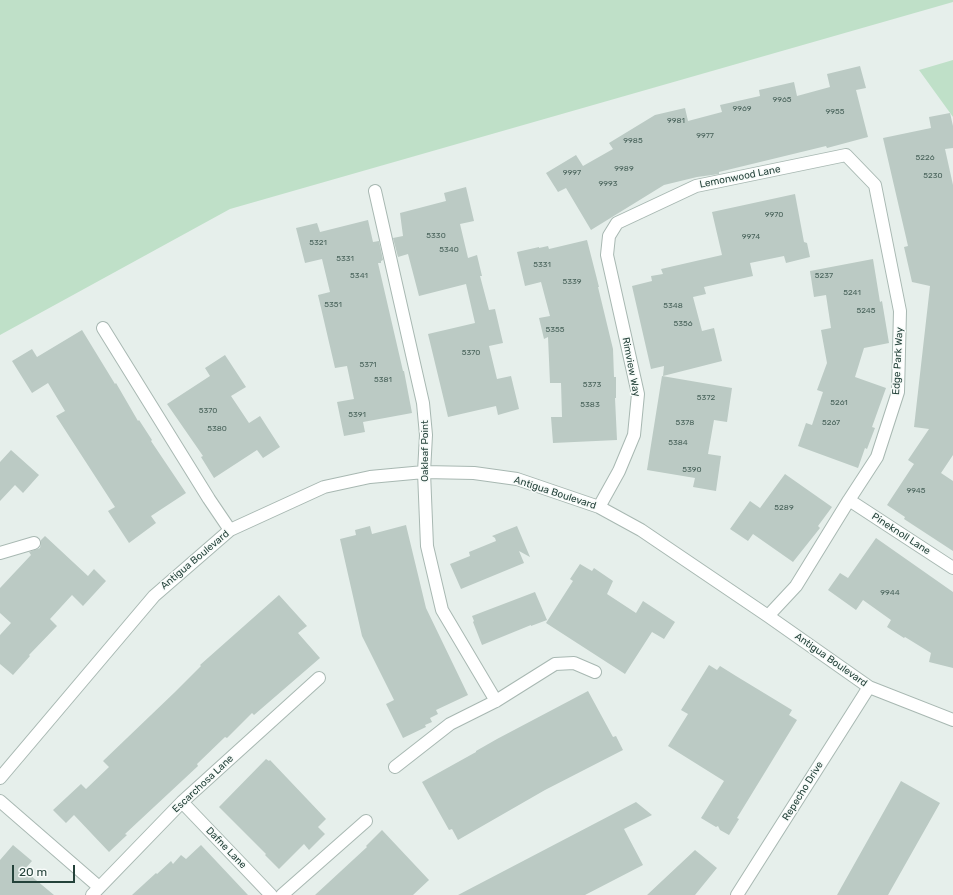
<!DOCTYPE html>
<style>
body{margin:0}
#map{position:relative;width:953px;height:895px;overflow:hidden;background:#e6efeb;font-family:Rubik,sans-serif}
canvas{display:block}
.scale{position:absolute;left:12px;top:865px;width:63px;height:18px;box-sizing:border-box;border:2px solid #24423a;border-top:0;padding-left:5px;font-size:12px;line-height:14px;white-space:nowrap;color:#24423a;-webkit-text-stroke:3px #f7fbf9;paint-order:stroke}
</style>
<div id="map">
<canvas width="953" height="895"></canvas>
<div class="scale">20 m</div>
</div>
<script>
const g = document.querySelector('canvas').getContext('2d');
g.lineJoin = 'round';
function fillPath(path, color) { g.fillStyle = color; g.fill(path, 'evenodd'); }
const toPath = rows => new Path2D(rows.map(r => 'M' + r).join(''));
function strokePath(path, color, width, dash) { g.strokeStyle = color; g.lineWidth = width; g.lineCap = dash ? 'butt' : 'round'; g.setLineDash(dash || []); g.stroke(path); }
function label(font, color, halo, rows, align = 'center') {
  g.font = font + ' Rubik,sans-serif'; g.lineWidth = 3; g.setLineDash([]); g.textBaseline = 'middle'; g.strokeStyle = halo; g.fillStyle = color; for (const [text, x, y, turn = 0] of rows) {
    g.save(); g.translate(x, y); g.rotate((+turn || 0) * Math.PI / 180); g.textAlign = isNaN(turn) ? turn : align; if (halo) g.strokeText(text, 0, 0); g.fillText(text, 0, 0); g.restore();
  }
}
const green = toPath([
 [0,0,953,0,953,2,230,209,0,335],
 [953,60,953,117,919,70]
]);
const building = toPath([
 [860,66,866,88,856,90,868,137,827,148,826,146,719,172,719,174,697,177,664,185,591,230,566,188,558,192,546,173,576,155,583,166,613,149,609,143,655,115,685,108,688,121,722,112,720,105,760,96,759,90,794,82,797,96,830,87,827,74],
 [950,113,953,126,953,148,945,149,953,185,953,455,941,473,953,481,953,551,904,519,905,517,887,505,914,464,908,460,929,429,914,427,930,286,912,282,904,247,908,246,883,138,931,128,929,117],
 [466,187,474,221,460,224,468,258,477,255,482,276,480,276,489,310,495,309,503,343,489,346,497,379,511,376,519,409,498,415,496,406,448,417,428,334,475,323,466,284,419,296,408,254,398,257,393,238,403,236,400,213,446,201,444,193],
 [795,194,804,242,807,243,810,257,786,263,784,256,750,263,753,276,704,287,706,294,693,297,702,331,714,328,722,361,663,376,664,366,651,369,632,286,652,281,651,276,663,274,661,269,722,255,712,212],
 [368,220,373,242,379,241,383,260,381,261,381,263,378,263,403,371,404,371,412,413,363,422,365,432,344,436,337,402,354,399,347,366,335,368,318,295,330,292,322,259,305,263,296,228,317,223,320,232],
 [587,240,599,287,598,287,613,349,614,377,616,377,616,398,615,398,617,440,553,443,551,417,562,417,561,383,550,383,548,337,544,339,539,318,550,316,541,282,525,286,517,252,539,247,539,248,548,246,549,249],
 [873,259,880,302,882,301,889,343,864,348,855,377,886,388,872,427,875,428,867,449,865,448,858,468,798,446,806,423,812,425,823,392,817,390,827,363,821,330,831,328,826,295,814,297,810,271],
 [82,330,115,384,116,383,138,421,139,420,152,440,151,441,186,493,151,516,156,523,129,543,108,511,115,507,56,416,65,411,48,383,32,393,12,361,32,349,37,357],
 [225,355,246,387,231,396,249,423,260,416,280,447,263,458,257,450,214,478,201,457,203,456,167,404,210,376,205,368],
 [662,376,732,388,727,422,714,420,708,454,721,456,716,491,693,487,695,478,647,470],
 [11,450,39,475,23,493,15,485,0,501,0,462],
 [785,474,832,507,818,526,820,528,793,562,753,534,748,541,730,529,750,501,760,508],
 [406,525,426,608,468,695,436,710,438,714,430,718,432,722,425,725,426,727,403,738,386,704,394,700,362,636,340,539,356,535,355,530,370,526,372,534],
 [517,526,530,557,519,551,524,563,461,589,450,564,470,556,469,552,496,541,495,538,492,536],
 [45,536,88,576,94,569,106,581,83,606,72,595,50,619,57,626,29,655,30,656,13,675,0,664,0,635,11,623,0,613,0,588,31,555,29,552,40,548,41,544,41,540],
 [876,538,953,592,953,668,929,662,931,653,905,637,904,638,887,627,891,620,863,600,856,610,828,590,840,573,848,578],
 [580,564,592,571,594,568,613,581,607,594,636,613,643,601,675,622,664,639,652,632,625,674,546,623,573,581,570,579],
 [535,592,547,620,531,626,531,625,482,645,473,622,474,621,472,616],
 [279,595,307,626,298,633,320,658,254,715,252,713,227,738,225,737,197,764,198,766,125,834,127,835,109,852,74,815,66,823,53,810,81,784,86,789,109,767,103,761,175,692,201,666,200,665],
 [709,665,717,670,720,666,736,676,792,710,789,715,797,720,737,818,739,819,729,835,720,830,718,826,716,827,701,818,724,781,668,746,688,714,681,710],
 [588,691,613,737,616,736,623,750,545,790,458,840,452,829,449,830,422,782,476,752,476,751,497,739],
 [266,759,269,761,270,760,326,819,318,827,325,834,309,850,304,844,279,869,265,855,266,854,219,807],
 [901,781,940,803,888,895,837,895],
 [636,802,652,815,624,829,643,865,585,895,458,895],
 [382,830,429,880,413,895,315,895,367,847,366,846],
 [13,845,32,861,24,870,54,895,0,895,0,860],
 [201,845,248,895,132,895,156,873,157,874,171,861,173,864,181,855,186,859],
 [695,850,717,868,695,895,647,895]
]);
const minor = toPath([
 [375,191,423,403,426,435,424,472,427,546,442,610,496,701],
 [103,328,209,499,230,530],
 [849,500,953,568],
 [599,507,619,471,634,435,638,394,607,255,609,236,617,223,696,186,846,155,875,185,900,311,898,392,877,457,849,500,796,586,768,616],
 [0,553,34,543],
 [395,767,450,724,496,701,555,664,574,663,595,672],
 [0,778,154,596,230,530,324,487,370,477,424,472,474,473,517,479,599,507,641,530,768,616,869,687,953,720],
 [0,801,99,887],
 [182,802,271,895],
 [92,895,182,802,319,678],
 [282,895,366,821],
 [737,895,869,687]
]);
const numberNames = [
 ["9965",782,100],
 ["9969",742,109],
 ["9955",835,112],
 ["9981",676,121],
 ["9977",705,136],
 ["9985",633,141],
 ["5226",925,158],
 ["9989",624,169],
 ["9997",572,173],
 ["5230",933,176],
 ["9993",608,184],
 ["9970",774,215],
 ["5330",436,236],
 ["9974",751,237],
 ["5321",318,243],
 ["5340",449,250],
 ["5331",345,259],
 ["5331",542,265],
 ["5341",359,276],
 ["5237",824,276],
 ["5339",572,282],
 ["5241",852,293],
 ["5351",333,305],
 ["5348",673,306],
 ["5245",866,311],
 ["5356",683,324],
 ["5355",555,330],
 ["5370",471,353],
 ["5371",368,365],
 ["5381",383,380],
 ["5373",592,385],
 ["5372",706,398],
 ["5261",839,403],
 ["5383",590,405],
 ["5370",208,411],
 ["5391",357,415],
 ["5378",685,423],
 ["5267",831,423],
 ["5380",217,429],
 ["5384",678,443],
 ["5390",692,470],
 ["9945",916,491],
 ["5289",784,508],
 ["9944",890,593]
];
const streetNames = [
 ["Lemonwood Lane",740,177,-11],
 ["Edge Park Way",898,361,-87],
 ["Rimview Way",631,367,79],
 ["Oakleaf Point",425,451,-90],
 ["Antigua Boulevard",555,493,18],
 ["Pineknoll Lane",901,534,33],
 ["Antigua Boulevard",195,560,-40],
 ["Antigua Boulevard",831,660,35],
 ["Escarchosa Lane",203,784,-43],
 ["Repecho Drive",803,791,-58],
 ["Dafne Lane",226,848,46]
];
fillPath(green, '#bfe0c8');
fillPath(building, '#bbcac4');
strokePath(minor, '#a8b8b2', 14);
strokePath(minor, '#fff', 12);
label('8px', '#4a645c', null, numberNames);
label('10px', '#24423a', '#f7fbf9', streetNames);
</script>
